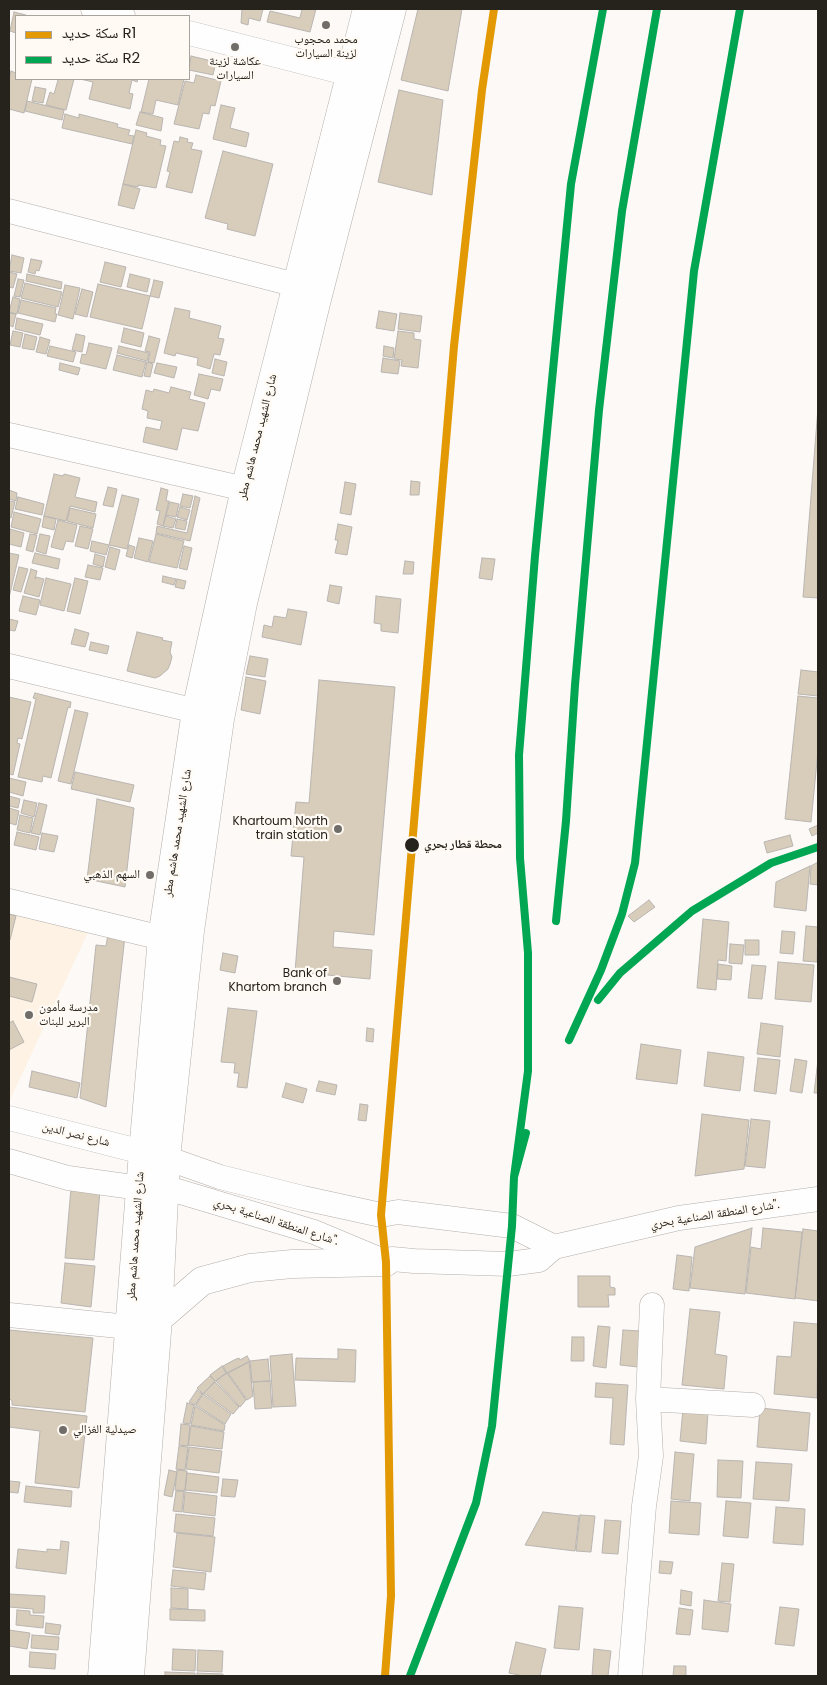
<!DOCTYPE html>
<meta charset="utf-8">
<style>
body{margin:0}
#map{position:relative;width:827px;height:1685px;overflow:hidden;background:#fcf9f6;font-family:Poppins,"Noto Naskh Arabic",sans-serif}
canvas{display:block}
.frame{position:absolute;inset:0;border:10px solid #26221c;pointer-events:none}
.legend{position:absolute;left:15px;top:15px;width:175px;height:65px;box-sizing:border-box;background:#fffaf3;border:1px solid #a8a49d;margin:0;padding:6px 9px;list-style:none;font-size:15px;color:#26221c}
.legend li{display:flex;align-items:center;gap:10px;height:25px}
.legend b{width:25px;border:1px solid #a8a49d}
</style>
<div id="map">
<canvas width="827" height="1685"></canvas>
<div class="frame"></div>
<ul class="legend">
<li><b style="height:6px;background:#e29903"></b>سكة حديد R1</li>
<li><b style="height:6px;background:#00a651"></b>سكة حديد R2</li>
</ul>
</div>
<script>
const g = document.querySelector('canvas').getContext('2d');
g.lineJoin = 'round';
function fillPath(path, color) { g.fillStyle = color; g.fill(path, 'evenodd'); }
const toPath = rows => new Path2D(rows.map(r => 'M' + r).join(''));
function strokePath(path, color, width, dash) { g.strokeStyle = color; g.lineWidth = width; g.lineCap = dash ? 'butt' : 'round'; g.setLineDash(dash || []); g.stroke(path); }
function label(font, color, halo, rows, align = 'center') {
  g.font = font + ' Poppins,"Noto Naskh Arabic",sans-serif'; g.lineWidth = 4.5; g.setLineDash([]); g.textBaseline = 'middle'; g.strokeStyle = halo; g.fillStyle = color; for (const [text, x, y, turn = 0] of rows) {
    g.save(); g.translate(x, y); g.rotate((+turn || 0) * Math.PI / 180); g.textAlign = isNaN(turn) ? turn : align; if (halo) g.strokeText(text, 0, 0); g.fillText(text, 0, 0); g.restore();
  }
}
const built = toPath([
 [9,909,90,928,9,1102]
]);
const building = toPath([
 [242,9,263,9,260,21,249,18,248,25,241,23,242,9],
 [302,9,316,9,310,32,267,22,270,11,300,18,302,9],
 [418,9,462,9,448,91,401,80,418,9],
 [14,12,26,15,26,16,16,16,16,33,10,31,14,12],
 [191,56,216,62,213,75,189,70,191,56],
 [11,71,16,73,16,79,32,79,24,113,9,109,9,79,11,71],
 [196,75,221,81,215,106,211,105,209,114,203,113,199,129,174,124,185,81,194,83,196,75],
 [55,79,74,79,66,110,46,105,50,92,54,94,58,80,55,79],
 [80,79,138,79,137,82,132,80,129,93,133,94,130,109,89,99,93,82,80,79],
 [149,79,184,79,178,105,156,100,153,114,141,112,149,79],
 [35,87,46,89,43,103,32,101,35,87],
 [399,90,443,100,432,195,378,182,399,90],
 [27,101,64,110,62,120,25,111,27,101],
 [221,105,235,108,230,128,249,133,246,147,213,139,221,105],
 [140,112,163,118,161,131,136,125,140,112],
 [65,114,79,118,79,114,118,124,117,127,130,130,128,135,134,136,132,144,62,128,65,114],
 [136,130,147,133,146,136,161,140,160,145,166,146,156,188,138,185,138,187,123,184,136,130],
 [180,137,188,139,187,142,193,143,191,149,202,151,192,193,166,187,170,172,167,171,174,141,179,142,180,137],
 [223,151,273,164,255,236,227,229,228,224,205,218,223,151],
 [123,184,140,189,134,209,118,205,123,184],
 [12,255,24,258,21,273,9,271,12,255],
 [31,259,42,261,39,271,36,270,35,274,28,272,31,259],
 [105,262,126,267,121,287,100,282,105,262],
 [9,272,17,274,13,288,9,287,9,272],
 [27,274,62,282,61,289,26,281,27,274],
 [130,274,150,279,147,292,127,287,130,274],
 [18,279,24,280,20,297,14,296,18,279],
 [154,280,163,282,159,298,150,296,154,280],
 [25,283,62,292,58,307,21,298,25,283],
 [98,284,150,296,142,329,90,317,98,284],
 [65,285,80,288,73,319,58,315,65,285],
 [82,289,93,292,87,317,75,314,82,289],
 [13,297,20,299,17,314,9,312,13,297],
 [21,300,56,308,55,314,57,314,55,322,18,313,21,300],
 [175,308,190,311,189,318,221,326,218,338,224,339,220,355,214,354,210,369,197,365,198,358,176,353,175,356,164,353,175,308],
 [379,311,397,314,394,331,376,328,379,311],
 [9,313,16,314,13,327,9,325,9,313],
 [400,313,422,316,420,332,398,329,400,313],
 [17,318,43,324,40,335,15,329,17,318],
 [124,328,144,333,141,347,121,342,124,328],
 [13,331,23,333,20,347,10,345,13,331],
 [398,331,414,333,414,339,421,340,418,368,401,366,402,360,394,359,398,331],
 [25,334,37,337,34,350,22,348,25,334],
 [76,334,85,336,82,352,72,350,76,334],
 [149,336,160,339,154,363,148,362,150,352,145,351,149,336],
 [40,337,50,340,46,354,36,352,40,337],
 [89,343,112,348,106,369,80,363,82,354,86,355,89,343],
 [50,346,76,352,73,362,47,356,50,346],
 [119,346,149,353,147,361,117,353,119,346],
 [384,346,394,348,393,358,383,356,384,346],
 [117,355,146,362,142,377,113,370,117,355],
 [383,358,400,361,398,374,381,372,383,358],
 [215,359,227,362,224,376,212,373,215,359],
 [147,362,153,364,150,377,144,376,147,362],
 [60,363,80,368,78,375,59,370,60,363],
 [157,363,177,367,174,378,154,373,157,363],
 [199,374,223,379,220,391,211,389,208,399,194,395,199,374],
 [171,387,191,392,189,399,205,403,198,431,182,428,177,450,143,442,146,427,160,430,162,421,147,418,148,411,142,409,146,390,153,392,154,389,169,393,171,387],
 [818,408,818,598,803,597,818,408],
 [54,474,63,476,64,474,80,478,75,497,97,502,95,512,70,506,66,521,44,516,54,474],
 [411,481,420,482,419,495,410,495,411,481],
 [345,482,356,484,351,515,340,513,345,482],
 [108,487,117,489,113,507,103,505,108,487],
 [161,488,168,490,166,501,169,501,163,526,157,524,160,511,156,510,161,488],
 [9,490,17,493,16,501,9,499,9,490],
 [183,494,193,496,190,508,180,506,183,494],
 [122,495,139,499,127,549,109,545,122,495],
 [195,496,200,498,190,541,156,533,157,526,187,533,195,496],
 [18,497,44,504,42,515,15,509,18,497],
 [9,501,15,502,11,518,9,517,9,501],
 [170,502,179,504,176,517,166,515,170,502],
 [180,507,190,510,187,520,177,517,180,507],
 [70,508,96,514,93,528,67,521,70,508],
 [14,512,41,519,37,534,11,527,14,512],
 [44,516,56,519,54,530,42,527,44,516],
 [166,516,176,519,173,528,163,526,166,516],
 [177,519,187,521,185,530,175,528,177,519],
 [58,520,77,525,73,542,66,541,63,550,51,547,58,520],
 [338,524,352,527,347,555,335,553,338,540,335,540,338,524],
 [80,526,93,529,88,549,75,546,80,526],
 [10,529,24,533,21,547,9,544,10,529],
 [30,534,37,535,33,552,26,550,30,534],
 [40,534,50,536,46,554,36,551,40,534],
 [156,534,184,541,177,568,149,562,156,534],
 [139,538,153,541,148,562,134,558,139,538],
 [92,541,109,545,106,555,90,551,92,541],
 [129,545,135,547,132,558,126,556,129,545],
 [184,546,192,548,187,570,179,568,184,546],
 [110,547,120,550,115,570,105,567,110,547],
 [9,553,19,555,9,598,9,553],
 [35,553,60,559,58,569,32,563,35,553],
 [95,554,105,557,103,567,93,564,95,554],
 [482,558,495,559,492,580,479,578,482,558],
 [405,561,414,562,413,574,403,574,405,561],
 [88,565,103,568,100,580,85,577,88,565],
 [19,567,28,569,21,592,13,590,19,567],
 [31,569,37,571,35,579,36,577,44,579,39,597,24,593,31,569],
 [163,576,176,579,174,585,162,582,163,576],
 [46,578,71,584,64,611,40,605,46,578],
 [75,578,88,581,80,614,67,611,75,578],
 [177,579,186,581,184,589,175,587,177,579],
 [330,585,342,587,339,604,327,601,330,585],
 [23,596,40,600,36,615,19,611,23,596],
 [376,596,401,599,398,633,381,631,381,624,374,623,376,596],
 [288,609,307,612,301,645,262,637,264,625,272,627,274,616,286,618,288,609],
 [9,619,18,621,15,631,9,630,9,619],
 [75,629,89,633,85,647,71,644,75,629],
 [137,632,163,638,162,640,172,642,170,652,172,657,170,664,168,669,160,676,155,678,127,671,137,632],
 [91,642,109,646,107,654,89,650,91,642],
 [250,656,268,659,265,677,246,674,250,656],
 [801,670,818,672,818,696,798,694,801,670],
 [246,677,266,681,260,714,241,710,246,677],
 [319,680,395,687,374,935,334,931,333,947,372,950,370,979,295,972,304,857,291,856,296,802,309,803,319,680],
 [35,693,71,702,70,708,68,707,51,778,43,776,42,782,18,777,36,699,33,698,35,693],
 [798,696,818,698,818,751,811,822,785,819,798,696],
 [9,697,31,702,22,739,18,738,17,743,20,744,13,775,9,774,9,697],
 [75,710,88,713,71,784,58,781,75,710],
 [75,772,134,785,130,802,71,789,75,772],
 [9,778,26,782,23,796,9,792,9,778],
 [9,796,20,799,18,808,9,806,9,796],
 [97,799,134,808,125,887,87,879,97,799],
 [24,800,37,803,34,817,21,813,24,800],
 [39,803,47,805,40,835,31,833,39,803],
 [9,808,19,811,16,825,9,823,9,808],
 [20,815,33,818,30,833,17,830,20,815],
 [818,825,818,833,812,836,809,829,818,825],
 [17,832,39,837,36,850,14,845,17,832],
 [42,833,58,836,54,852,39,849,42,833],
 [790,835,793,846,767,853,764,842,790,835],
 [818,862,818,885,810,884,811,866,818,862],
 [810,866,806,911,774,907,776,882,810,866],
 [649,900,655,907,634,922,628,916,649,900],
 [9,914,16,916,10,940,9,939,9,914],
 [703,919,729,922,726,961,718,960,716,990,697,988,703,919],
 [806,926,818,927,817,962,803,961,806,926],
 [782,931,795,932,793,954,780,953,782,931],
 [108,934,125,936,106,1107,80,1098,96,945,106,946,108,934],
 [745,940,759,940,759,955,745,955,745,940],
 [730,944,744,945,742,964,729,963,730,944],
 [223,953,238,956,235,973,220,970,223,953],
 [778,962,814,965,811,1002,775,999,778,962],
 [718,964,732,966,731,980,717,979,718,964],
 [752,965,766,966,762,999,748,998,752,965],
 [9,977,37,984,32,1002,9,996,9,977],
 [228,1008,257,1011,247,1088,237,1087,239,1073,234,1073,235,1063,221,1062,228,1008],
 [13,1021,24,1042,9,1050,9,1023,13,1021],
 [761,1023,783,1026,780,1057,757,1054,761,1023],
 [367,1028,374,1029,373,1042,366,1041,367,1028],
 [641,1044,681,1050,677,1084,636,1079,641,1044],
 [708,1052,744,1057,740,1091,704,1086,708,1052],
 [758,1058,780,1060,776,1094,754,1091,758,1058],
 [795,1059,807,1061,802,1093,790,1091,795,1059],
 [818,1060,818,1093,814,1093,818,1060],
 [32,1071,80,1083,77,1098,29,1087,32,1071],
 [319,1081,337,1085,335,1095,316,1091,319,1081],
 [286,1083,307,1089,303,1103,282,1097,286,1083],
 [360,1104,368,1105,366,1121,358,1120,360,1104],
 [702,1114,749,1120,744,1169,695,1176,702,1114],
 [751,1119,770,1121,765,1168,745,1166,751,1119],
 [71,1188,100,1191,94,1260,65,1258,71,1188],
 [752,1228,745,1294,690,1288,695,1247,752,1228],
 [763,1228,802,1232,795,1299,746,1293,751,1247,761,1249,763,1228],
 [803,1229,818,1231,818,1301,795,1298,803,1229],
 [677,1255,692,1257,689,1291,673,1289,677,1255],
 [65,1263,95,1266,91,1307,61,1303,65,1263],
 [578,1276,610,1276,610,1287,615,1288,615,1295,608,1295,609,1307,578,1307,578,1276],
 [690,1309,720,1312,715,1354,727,1356,724,1389,682,1385,690,1309],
 [794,1322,818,1324,817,1398,774,1394,777,1356,791,1357,794,1322],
 [598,1326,610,1327,606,1368,593,1366,598,1326],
 [9,1330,93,1338,85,1412,12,1405,12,1401,9,1398,9,1330],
 [623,1330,641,1331,638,1367,620,1365,623,1330],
 [572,1337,584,1337,584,1361,571,1361,572,1337],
 [338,1349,356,1350,355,1382,295,1380,296,1358,338,1359,338,1349],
 [292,1354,296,1406,273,1407,270,1356,292,1354],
 [247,1356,250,1361,227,1373,223,1366,234,1360,239,1358,240,1360,247,1356],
 [268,1359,270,1381,252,1382,250,1361,268,1359],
 [249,1362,253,1396,247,1400,228,1373,249,1362],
 [222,1366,226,1373,215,1381,210,1375,222,1366],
 [227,1373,246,1400,240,1407,216,1381,227,1373],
 [210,1376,215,1381,203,1394,197,1388,210,1376],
 [270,1381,272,1408,255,1409,253,1382,270,1381],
 [215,1382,239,1407,233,1414,204,1393,215,1382],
 [596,1383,628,1385,624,1445,610,1444,613,1398,595,1397,596,1383],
 [197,1390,202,1394,195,1405,189,1402,197,1390],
 [203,1394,231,1414,225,1424,196,1405,203,1394],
 [187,1403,194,1405,190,1424,183,1423,187,1403],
 [195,1406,225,1425,224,1431,191,1425,195,1406],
 [9,1407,87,1416,79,1488,35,1483,40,1431,9,1427,9,1407],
 [760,1408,810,1413,807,1451,757,1447,760,1408],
 [683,1409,708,1411,706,1444,680,1441,683,1409],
 [181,1424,190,1425,188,1446,179,1445,181,1424],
 [191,1426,224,1432,222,1449,188,1445,191,1426],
 [179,1446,188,1447,185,1470,176,1469,179,1446],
 [189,1447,222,1451,219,1473,186,1469,189,1447],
 [675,1452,694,1454,690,1501,671,1499,675,1452],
 [718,1460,743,1461,741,1498,717,1497,718,1460],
 [756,1462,792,1464,789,1501,753,1499,756,1462],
 [169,1470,177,1472,172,1497,164,1495,169,1470],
 [177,1470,187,1471,185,1491,175,1490,177,1470],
 [187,1473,219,1477,217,1493,185,1490,187,1473],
 [223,1479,238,1480,235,1497,221,1496,223,1479],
 [9,1481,20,1482,18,1493,9,1492,9,1481],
 [26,1486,72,1491,71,1507,24,1502,26,1486],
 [176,1491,184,1491,182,1512,173,1511,176,1491],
 [185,1492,217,1496,215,1516,183,1512,185,1492],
 [671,1501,701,1503,699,1535,669,1533,671,1501],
 [726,1501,751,1503,748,1538,723,1536,726,1501],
 [776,1507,805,1509,803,1545,773,1543,776,1507],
 [543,1512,579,1516,575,1551,525,1545,543,1512],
 [176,1514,215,1518,213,1536,174,1532,176,1514],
 [580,1515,595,1516,591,1552,576,1551,580,1515],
 [605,1520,621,1521,618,1554,602,1553,605,1520],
 [177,1533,215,1537,211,1572,173,1567,177,1533],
 [61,1541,69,1542,66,1574,16,1568,18,1549,47,1552,47,1549,60,1550,61,1541],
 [660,1561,673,1562,671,1574,659,1573,660,1561],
 [722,1563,734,1564,730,1602,718,1601,722,1563],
 [173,1570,206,1573,204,1590,171,1586,173,1570],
 [171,1588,188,1589,188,1609,171,1608,171,1588],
 [681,1590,692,1592,691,1606,680,1604,681,1590],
 [9,1594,45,1596,44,1613,33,1613,33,1609,9,1607,9,1594],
 [704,1600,731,1604,728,1632,702,1629,704,1600],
 [559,1606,583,1608,579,1650,554,1648,559,1606],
 [780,1607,799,1609,794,1646,775,1644,780,1607],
 [679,1608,693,1610,690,1635,676,1634,679,1608],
 [170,1609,205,1610,205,1621,170,1620,170,1609],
 [17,1610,30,1611,30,1615,44,1616,43,1628,16,1625,17,1610],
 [46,1623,61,1625,59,1635,45,1633,46,1623],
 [9,1630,30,1633,27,1649,9,1646,9,1630],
 [32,1635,59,1637,58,1650,31,1648,32,1635],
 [516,1642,546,1649,540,1676,524,1676,509,1673,516,1642],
 [173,1649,196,1650,195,1671,172,1670,173,1649],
 [594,1649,611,1651,608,1676,592,1676,594,1649],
 [198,1650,223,1651,222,1672,197,1671,198,1650],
 [30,1652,56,1654,55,1669,29,1667,30,1652],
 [674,1666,686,1666,686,1676,673,1676,674,1666],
 [165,1672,195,1673,195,1676,165,1676,165,1672],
 [197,1673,223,1674,223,1676,197,1676,197,1673]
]);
const minor = toPath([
 [93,9,123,16],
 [189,33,350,74],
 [9,211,296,285],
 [9,435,245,489],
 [9,666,196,711],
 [9,901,162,938],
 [9,1118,166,1158,220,1177,303,1198,381,1215,398,1212,512,1226,554,1247],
 [9,1161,68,1178,140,1188,164,1187,314,1232,386,1262,392,1259,414,1261,508,1264,539,1260,554,1247,679,1218,818,1199],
 [9,1315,129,1327],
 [648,1399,753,1405],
 [630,1676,644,1506,651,1456,648,1399,652,1305]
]);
const major = toPath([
 [158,1319,202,1281,250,1268,292,1264,386,1262],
 [102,1676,143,1152,162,938,196,711,245,489,367,9],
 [130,1676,158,1319,166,1158,190,931,220,719,243,603,317,299,392,9]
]);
const rail1 = toPath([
 [385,1676,391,1596,386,1262,381,1215,454,346,482,90,494,9]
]);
const rail2 = toPath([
 [556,921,566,821,575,685,599,410,622,211,657,9],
 [598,1000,620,973,692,911,771,863,818,847],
 [569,1040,601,970,622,914,635,863,694,271,740,9],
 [514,1177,528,1071,528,953,520,858,519,755,535,556,571,184,603,9],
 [410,1676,476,1503,492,1426,512,1226,514,1177,526,1133]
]);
const markers = [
 [326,25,5,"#716d68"],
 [235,47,5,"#716d68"],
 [338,829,5,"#716d68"],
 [412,845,8,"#26221c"],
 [150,875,5,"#716d68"],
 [337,981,5,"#716d68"],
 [29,1015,5,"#716d68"],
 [63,1430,5,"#716d68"]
];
const poiNames = [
 ["محمد محجوب",326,40,"center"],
 ["لزينة السيارات",326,54,"center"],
 ["عكاشة لزينة",235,62,"center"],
 ["السيارات",235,76,"center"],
 ["Khartoum North",328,822],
 ["train station",328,836],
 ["السهم الذهبي",140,875],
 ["Bank of",327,974],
 ["Khartom branch",327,988],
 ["مدرسة مأمون",39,1008,"left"],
 ["البرير للبنات",39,1022,"left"],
 ["صيدلية الغزالي",73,1430,"left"]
];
const streetNames = [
 ["شارع الشهيد محمد هاشم مطر",258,437,-76],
 ["شارع الشهيد محمد هاشم مطر",178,833,-81],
 ["شارع نصر الدين",76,1135,14],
 ["شارع المنطقة الصناعية بحري\".",715,1215,-9],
 ["شارع المنطقة الصناعية بحري\".",276,1222,18],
 ["شارع الشهيد محمد هاشم مطر",136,1236,-86]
];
const stopNames = [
 ["محطة قطار بحري",424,845]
];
fillPath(built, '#fdf2e3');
fillPath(building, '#d8ccba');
strokePath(building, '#b9b5b1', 1);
strokePath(minor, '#b3afab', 25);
strokePath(major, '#b3afab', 29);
strokePath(minor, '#fffefe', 24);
strokePath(major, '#fffefe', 28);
strokePath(rail1, '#e29903', 8);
strokePath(rail2, '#00a651', 8);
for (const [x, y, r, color] of markers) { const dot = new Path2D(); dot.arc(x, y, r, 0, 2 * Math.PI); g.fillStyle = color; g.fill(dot); strokePath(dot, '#fffaf3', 2); }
label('12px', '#26221c', '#fffaf3', poiNames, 'right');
label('12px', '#26221c', '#fffaf3', streetNames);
label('bold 12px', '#26221c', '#fffaf3', stopNames, 'left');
</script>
